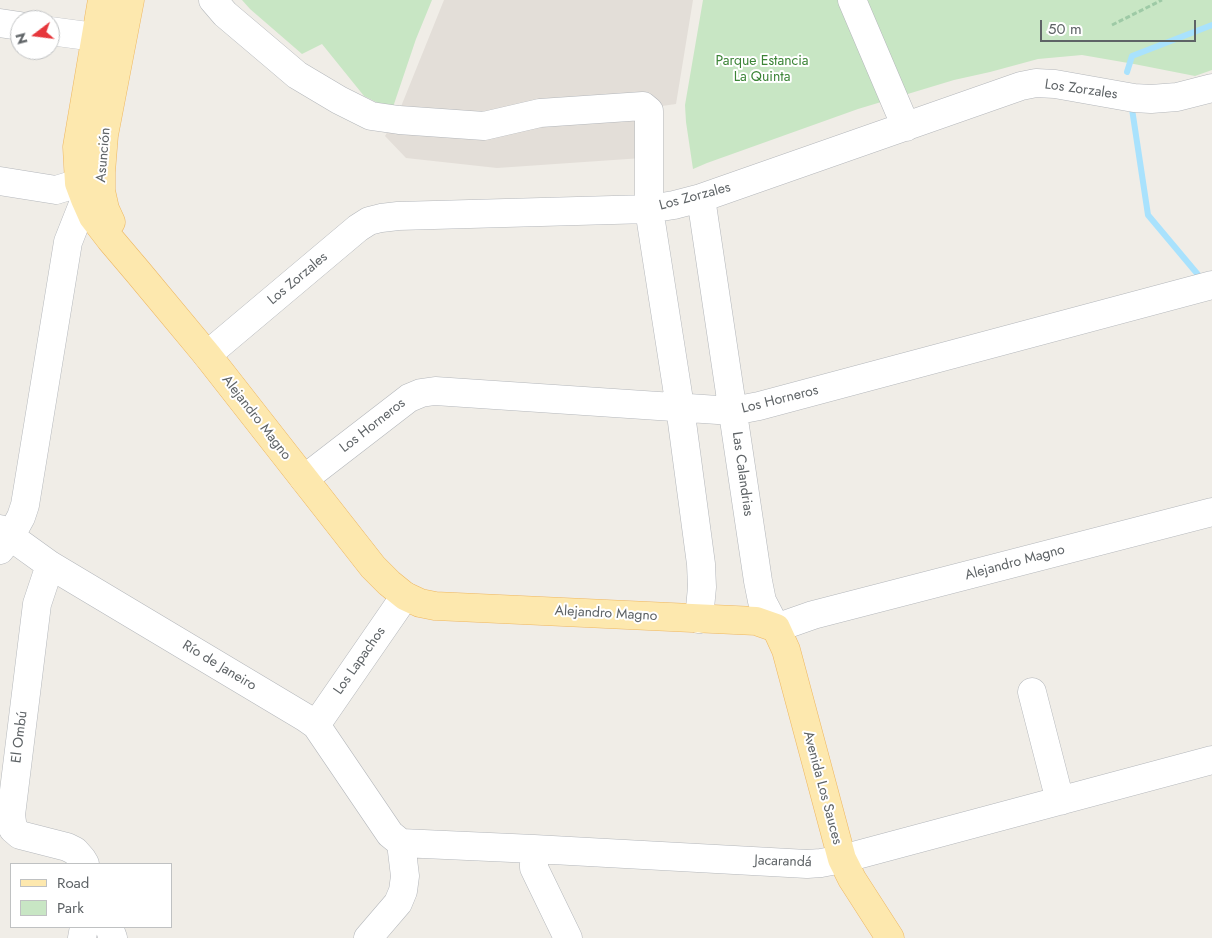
<!DOCTYPE html>
<meta charset="utf-8">
<style>
body{margin:0}
#map{position:relative;width:1212px;height:938px;overflow:hidden;background:#f0ede7;font-family:Jost,sans-serif}
canvas{display:block}
.legend{position:absolute;left:10px;top:863px;width:162px;height:65px;box-sizing:border-box;background:#fff;border:1px solid #bfc1c2;margin:0;padding:6px 9px;list-style:none;font-size:15px;color:#5e6366}
.legend li{display:flex;align-items:center;gap:10px;height:25px}
.legend b{width:25px;border:1px solid #bfc1c2}
.north{position:absolute;left:10px;top:10px;width:50px;height:50px;box-sizing:border-box;background:#fff;border:1px solid #bfc1c2;border-radius:50%;rotate:255deg;font-size:14px;font-weight:700;line-height:20px;text-align:center;color:#5e6366}
.north::after{content:'';display:block;margin:auto;width:18px;height:22px;background:#e6373c;clip-path:polygon(50% 0,100% 100%,50% 72%,0 100%)}
.scale{position:absolute;left:1040px;top:20px;width:156px;height:22px;box-sizing:border-box;border:2px solid #5e6366;border-top:0;padding-left:6px;font-size:15px;line-height:18px;white-space:nowrap;color:#5e6366;-webkit-text-stroke:4px #fff;paint-order:stroke}
</style>
<div id="map">
<canvas width="1212" height="938"></canvas>
<ul class="legend">
<li><b style="height:6px;background:#fde8ae"></b>Road</li>
<li><b style="height:14px;background:#c8e6c4"></b>Park</li>
</ul>
<div class="north">N</div>
<div class="scale">50 m</div>
</div>
<script>
const g = document.querySelector('canvas').getContext('2d');
g.lineJoin = 'round';
function fillPath(path, color) { g.fillStyle = color; g.fill(path, 'evenodd'); }
const toPath = rows => new Path2D(rows.map(r => 'M' + r).join(''));
function strokePath(path, color, width, dash) { g.strokeStyle = color; g.lineWidth = width; g.lineCap = dash ? 'butt' : 'round'; g.setLineDash(dash || []); g.stroke(path); }
function label(font, color, halo, rows, align = 'center') {
  g.font = font + ' Jost,sans-serif'; g.lineWidth = 4; g.setLineDash([]); g.textBaseline = 'middle'; g.strokeStyle = halo; g.fillStyle = color; for (const [text, x, y, turn = 0] of rows) {
    g.save(); g.translate(x, y); g.rotate((+turn || 0) * Math.PI / 180); g.textAlign = isNaN(turn) ? turn : align; if (halo) g.strokeText(text, 0, 0); g.fillText(text, 0, 0); g.restore();
  }
}
const education = toPath([
 [444,0,693,0,676,104,655,107,657,157,497,168,406,158,385,136,398,114]
]);
const green = toPath([
 [242,0,432,0,416,39,392,110,364,96,322,44,302,54,250,9],
 [703,0,1212,0,1212,70,1195,76,1134,64,1082,55,1038,59,990,72,954,80,858,109,707,163,693,169,686,122,685,105]
]);
const stream = toPath([
 [1127,72,1132,56,1212,25],
 [1132,109,1148,215,1200,277]
]);
const path = toPath([
 [1112,25,1162,0]
]);
const minor = toPath([
 [213,0,225,14,277,58,297,75,339,100,371,116,399,120,484,126,540,113,643,106,649,111,649,209,680,407,701,564,702,587,699,619],
 [852,0,906,127],
 [0,23,20,26],
 [50,31,95,37],
 [0,181,56,190,79,183],
 [701,198,758,581,762,601,776,628,813,615,1212,512],
 [207,355,358,228,369,221,381,218,398,216,649,209,674,205,701,198,1021,86,1036,83,1055,84,1134,98,1151,99,1177,97,1212,88],
 [304,479,409,398,421,393,435,391,733,411,759,406,1212,285],
 [0,529,50,565,306,718,316,725,390,834,401,843],
 [0,550,10,537,21,517,25,505,68,242,85,199],
 [50,565,37,604,11,815,13,829,20,835,67,847,75,851,82,859,85,864],
 [1032,692,1060,801],
 [316,725,405,596],
 [401,843,534,849,807,864,821,863,842,859,1212,760],
 [534,849,534,868,568,938],
 [109,927,113,938],
 [82,938,84,927],
 [368,938,398,903,403,891,405,876,401,843]
]);
const major = toPath([
 [102,0,77,147,79,183,85,199,93,217,110,239,138,272,207,355,373,567,389,583,405,596,420,603,435,606,756,621,776,628,786,650,842,859,852,879,890,938],
 [111,222,105,209,101,191,101,172,104,135,130,0]
]);
const parkNames = [
 ["Parque Estancia",762,62],
 ["La Quinta",762,78]
];
const streetNames = [
 ["Los Zorzales",1081,90,8],
 ["Asunción",104,155,-85],
 ["Los Zorzales",695,197,-15],
 ["Los Zorzales",298,279,-40],
 ["Los Horneros",780,400,-14],
 ["Alejandro Magno",256,418,52],
 ["Los Horneros",373,426,-38],
 ["Las Calandrias",742,474,82],
 ["Alejandro Magno",1015,563,-15],
 ["Alejandro Magno",606,614,3],
 ["Los Lapachos",360,661,-55],
 ["Río de Janeiro",219,666,31],
 ["El Ombú",20,737,-83],
 ["Avenida Los Sauces",822,788,75],
 ["Jacarandá",783,862,2]
];
fillPath(education, '#e3ded8');
fillPath(green, '#c8e6c4');
strokePath(stream, '#a9e2fd', 6);
strokePath(minor, '#b4b7bb', 29);
strokePath(major, '#eeb761', 29);
strokePath(path, '#9ecaa6', 3, [5, 2.5]);
strokePath(minor, '#fff', 28);
strokePath(major, '#fde8ae', 28);
label('14px', '#3c8437', '#fff', parkNames);
label('14px', '#5e6366', '#fff', streetNames);
</script>
